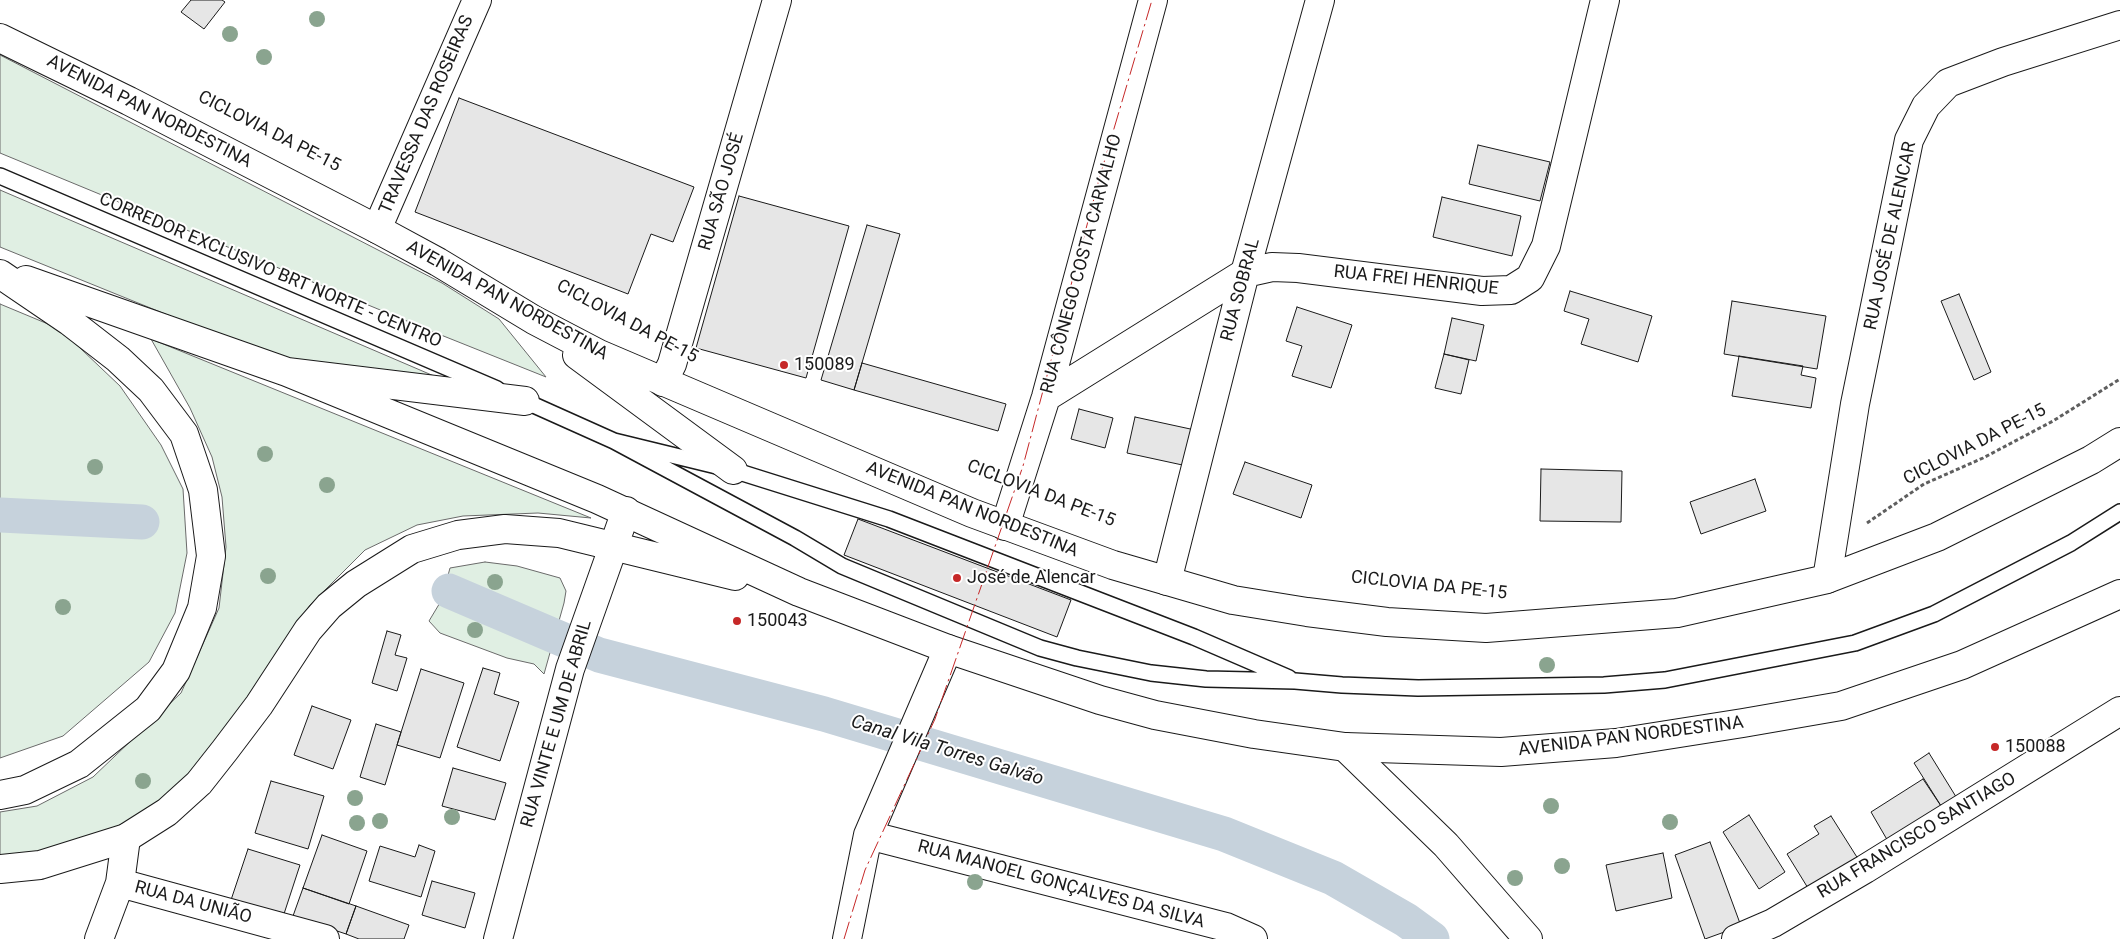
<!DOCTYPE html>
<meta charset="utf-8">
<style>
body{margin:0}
canvas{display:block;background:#fff}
</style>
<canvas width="2120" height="939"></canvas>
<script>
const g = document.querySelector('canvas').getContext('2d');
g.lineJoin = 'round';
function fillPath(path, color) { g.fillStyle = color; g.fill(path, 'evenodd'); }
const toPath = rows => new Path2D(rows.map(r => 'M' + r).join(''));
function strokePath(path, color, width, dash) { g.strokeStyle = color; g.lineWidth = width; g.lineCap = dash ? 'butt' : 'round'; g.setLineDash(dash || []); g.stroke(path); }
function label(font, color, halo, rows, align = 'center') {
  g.font = font + ' Roboto,sans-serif'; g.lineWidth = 4; g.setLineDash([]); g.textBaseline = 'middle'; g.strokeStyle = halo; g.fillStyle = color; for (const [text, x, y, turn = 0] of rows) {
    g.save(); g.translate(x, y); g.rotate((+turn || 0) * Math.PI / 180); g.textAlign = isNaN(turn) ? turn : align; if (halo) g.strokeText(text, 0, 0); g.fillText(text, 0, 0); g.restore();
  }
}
const green = toPath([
 [0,55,442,283,499,319,546,377,436,333,0,153,0,55],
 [0,190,441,379,291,365,0,247,0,190],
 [0,304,60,329,120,386,161,445,183,489,187,553,175,613,149,662,63,736,0,758,0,304],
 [151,339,591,518,538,513,463,516,417,525,365,550,310,605,244,703,166,807,120,833,35,856,0,858,0,812,37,806,93,777,181,693,219,608,226,547,222,497,212,457,190,408,151,339],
 [485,562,517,566,560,578,566,591,564,603,544,674,534,664,507,658,440,633,429,621,441,601,450,568,485,562]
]);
const canal = toPath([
 [0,515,142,522],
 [449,591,599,655,824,714,1224,834,1333,878,1406,920,1432,939]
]);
const building = toPath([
 [191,0,222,0,225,2,204,29,181,12,191,0],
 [459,98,694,187,673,242,651,234,628,294,415,212,459,98],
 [1478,145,1550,162,1540,201,1469,184,1478,145],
 [739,196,849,226,806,378,696,348,739,196],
 [1442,197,1521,216,1512,256,1433,237,1442,197],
 [867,225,900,234,854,390,821,380,867,225],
 [1570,291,1652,316,1638,362,1581,344,1589,319,1564,311,1570,291],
 [1959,294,1991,372,1974,380,1941,301,1959,294],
 [1732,301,1826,316,1817,369,1724,354,1732,301],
 [1297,307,1352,325,1331,388,1292,376,1302,346,1286,341,1297,307],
 [1452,318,1484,325,1476,361,1444,354,1452,318],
 [1444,354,1469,360,1461,394,1435,388,1444,354],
 [1739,356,1803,366,1801,375,1816,378,1811,408,1732,396,1739,356],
 [862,363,1006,404,998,431,854,390,862,363],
 [1079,409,1113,418,1105,448,1071,439,1079,409],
 [1135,417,1195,430,1187,466,1127,453,1135,417],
 [1245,462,1312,485,1301,518,1233,494,1245,462],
 [1541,469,1622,471,1621,522,1540,521,1541,469],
 [1755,479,1766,511,1701,534,1690,502,1755,479],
 [858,519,1071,600,1057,637,844,555,858,519],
 [387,631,401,635,395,655,407,658,397,691,372,683,387,631],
 [483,668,500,673,494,694,519,702,500,761,457,747,483,668],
 [421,669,464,683,440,758,397,745,421,669],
 [312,706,351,720,333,769,294,755,312,706],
 [376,724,401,732,385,785,360,777,376,724],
 [1929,753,1958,800,1943,809,1914,763,1929,753],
 [453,768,506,783,495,820,442,806,453,768],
 [1923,779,1943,809,1889,843,1871,812,1923,779],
 [271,781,324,796,308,849,255,833,271,781],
 [1749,815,1785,872,1759,889,1723,832,1749,815],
 [1831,816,1860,862,1811,893,1787,854,1819,834,1814,826,1831,816],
 [322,835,367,851,349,904,303,888,322,835],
 [1710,842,1741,926,1705,939,1675,855,1710,842],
 [419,845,435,851,421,897,369,881,380,846,415,857,419,845],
 [248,849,300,865,281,923,229,906,248,849],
 [1663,853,1672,898,1616,911,1606,865,1663,853],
 [432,881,475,893,465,928,422,915,432,881],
 [303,888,356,906,346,934,293,916,303,888],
 [356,906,409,925,404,939,359,939,346,934,356,906]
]);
const path = toPath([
 [1867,523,1924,484,1983,458,2053,421,2120,379]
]);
const lane = toPath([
 [0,176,497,389],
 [518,398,614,441,733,470,889,519,1194,637,1289,678],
 [614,441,795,538,842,566,1040,648,1077,658,1151,673,1206,679,1295,681,1342,685,1418,688,1604,685,1665,680,1855,643,1934,614,2071,543,2120,512]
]);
const street = toPath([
 [377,229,477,0],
 [663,382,672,364,777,0],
 [1046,397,1245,273,1272,267,1298,268,1482,291,1511,290,1530,278,1546,246,1605,0],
 [1005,526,1046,397,1153,0],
 [1827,579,1855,404,1909,140,1926,106,1948,83,2003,62,2120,25],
 [1167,581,1245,273,1320,0],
 [1345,747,1446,845,1528,939],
 [868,835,1226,927,1253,939],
 [120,883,325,939],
 [99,939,120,883,126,838],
 [498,939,570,669,626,511],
 [847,939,868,835,948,649],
 [1736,939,1773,923,1865,869,2120,711]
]);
const highway = toPath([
 [0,38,129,101,377,229,438,262,534,320,599,354,972,513,1113,565,1233,600,1307,612,1387,622,1486,628,1677,613,1827,579,1937,537,2091,460,2120,442],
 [0,274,69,321,118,359,151,390,184,434,203,490,211,556,202,608,176,671,148,709,79,764,25,790,0,795],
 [26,280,287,372,525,401],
 [577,355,733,470],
 [287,372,597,499,799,592,948,649,1100,700,1155,715,1254,734,1345,747,1501,752,1616,743,1743,723,1841,706,1962,665,2120,594],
 [0,869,40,865,126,838,167,812,199,783,225,750,259,705,308,630,329,606,356,584,412,549,458,535,505,529,559,533,735,576]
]);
const power = toPath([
 [844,939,865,870,935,719,1023,466,1100,176,1152,0]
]);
const trees = [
 [317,19],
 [230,34],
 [264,57],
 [265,454],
 [95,467],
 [327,485],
 [268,576],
 [495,582],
 [63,607],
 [475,630],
 [1547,665],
 [143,781],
 [355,798],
 [1551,806],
 [452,817],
 [380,821],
 [1670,822],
 [357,823],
 [1562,866],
 [1515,878],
 [975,882]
];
const markers = [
 [784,365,5,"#c62828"],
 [957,578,5,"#c62828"],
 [737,621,5,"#c62828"],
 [1995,747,5,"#c62828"]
];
const streetNames = [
 ["AVENIDA PAN NORDESTINA",149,112,27],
 ["TRAVESSA DAS ROSEIRAS",427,115,-67],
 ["CICLOVIA DA PE-15",269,132,27],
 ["RUA SÃO JOSÉ",722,192,-74],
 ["RUA JOSÉ DE ALENCAR",1891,236,-78],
 ["RUA CÔNEGO COSTA CARVALHO",1082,264,-75],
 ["CORREDOR EXCLUSIVO BRT NORTE - CENTRO",270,271,23],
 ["RUA FREI HENRIQUE",1416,281,6],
 ["RUA SOBRAL",1241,290,-75],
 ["AVENIDA PAN NORDESTINA",507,301,29],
 ["CICLOVIA DA PE-15",627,322,28],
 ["CICLOVIA DA PE-15",1975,445,-27],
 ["CICLOVIA DA PE-15",1041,494,21],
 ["AVENIDA PAN NORDESTINA",972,510,22],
 ["CICLOVIA DA PE-15",1429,586,6],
 ["RUA VINTE E UM DE ABRIL",557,724,-74],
 ["AVENIDA PAN NORDESTINA",1631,737,-7],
 ["RUA FRANCISCO SANTIAGO",1917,836,-31],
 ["RUA MANOEL GONÇALVES DA SILVA",1061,885,15],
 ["RUA DA UNIÃO",193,903,15]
];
const poiNames = [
 ["150089",794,365],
 ["José de Alencar",967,578],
 ["150043",747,621],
 ["150088",2005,747]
];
const waterNames = [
 ["Canal Vila Torres Galvão",947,751,17]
];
fillPath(green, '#e0efe3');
strokePath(green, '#6a6a6a', 1);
strokePath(canal, '#c6d2dc', 35);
fillPath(building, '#e6e6e6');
strokePath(building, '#1a1a1a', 1);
strokePath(lane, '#1a1a1a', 18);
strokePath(street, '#1a1a1a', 30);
strokePath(highway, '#1a1a1a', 30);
strokePath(path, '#5f5f5f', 3, [4, 2.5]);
strokePath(lane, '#fff', 15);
strokePath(street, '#fff', 28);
strokePath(highway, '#fff', 28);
strokePath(power, '#c62828', 1, [18, 4, 2.5, 4]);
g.fillStyle = '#8aa48f';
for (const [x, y] of trees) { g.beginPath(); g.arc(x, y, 8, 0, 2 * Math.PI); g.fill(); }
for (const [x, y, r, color] of markers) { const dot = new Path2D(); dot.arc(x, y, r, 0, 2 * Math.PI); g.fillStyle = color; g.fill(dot); strokePath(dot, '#fff', 2); }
label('18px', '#1a1a1a', '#fff', streetNames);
label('18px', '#1a1a1a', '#fff', poiNames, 'left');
label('italic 19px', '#1a1a1a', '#fff', waterNames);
</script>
